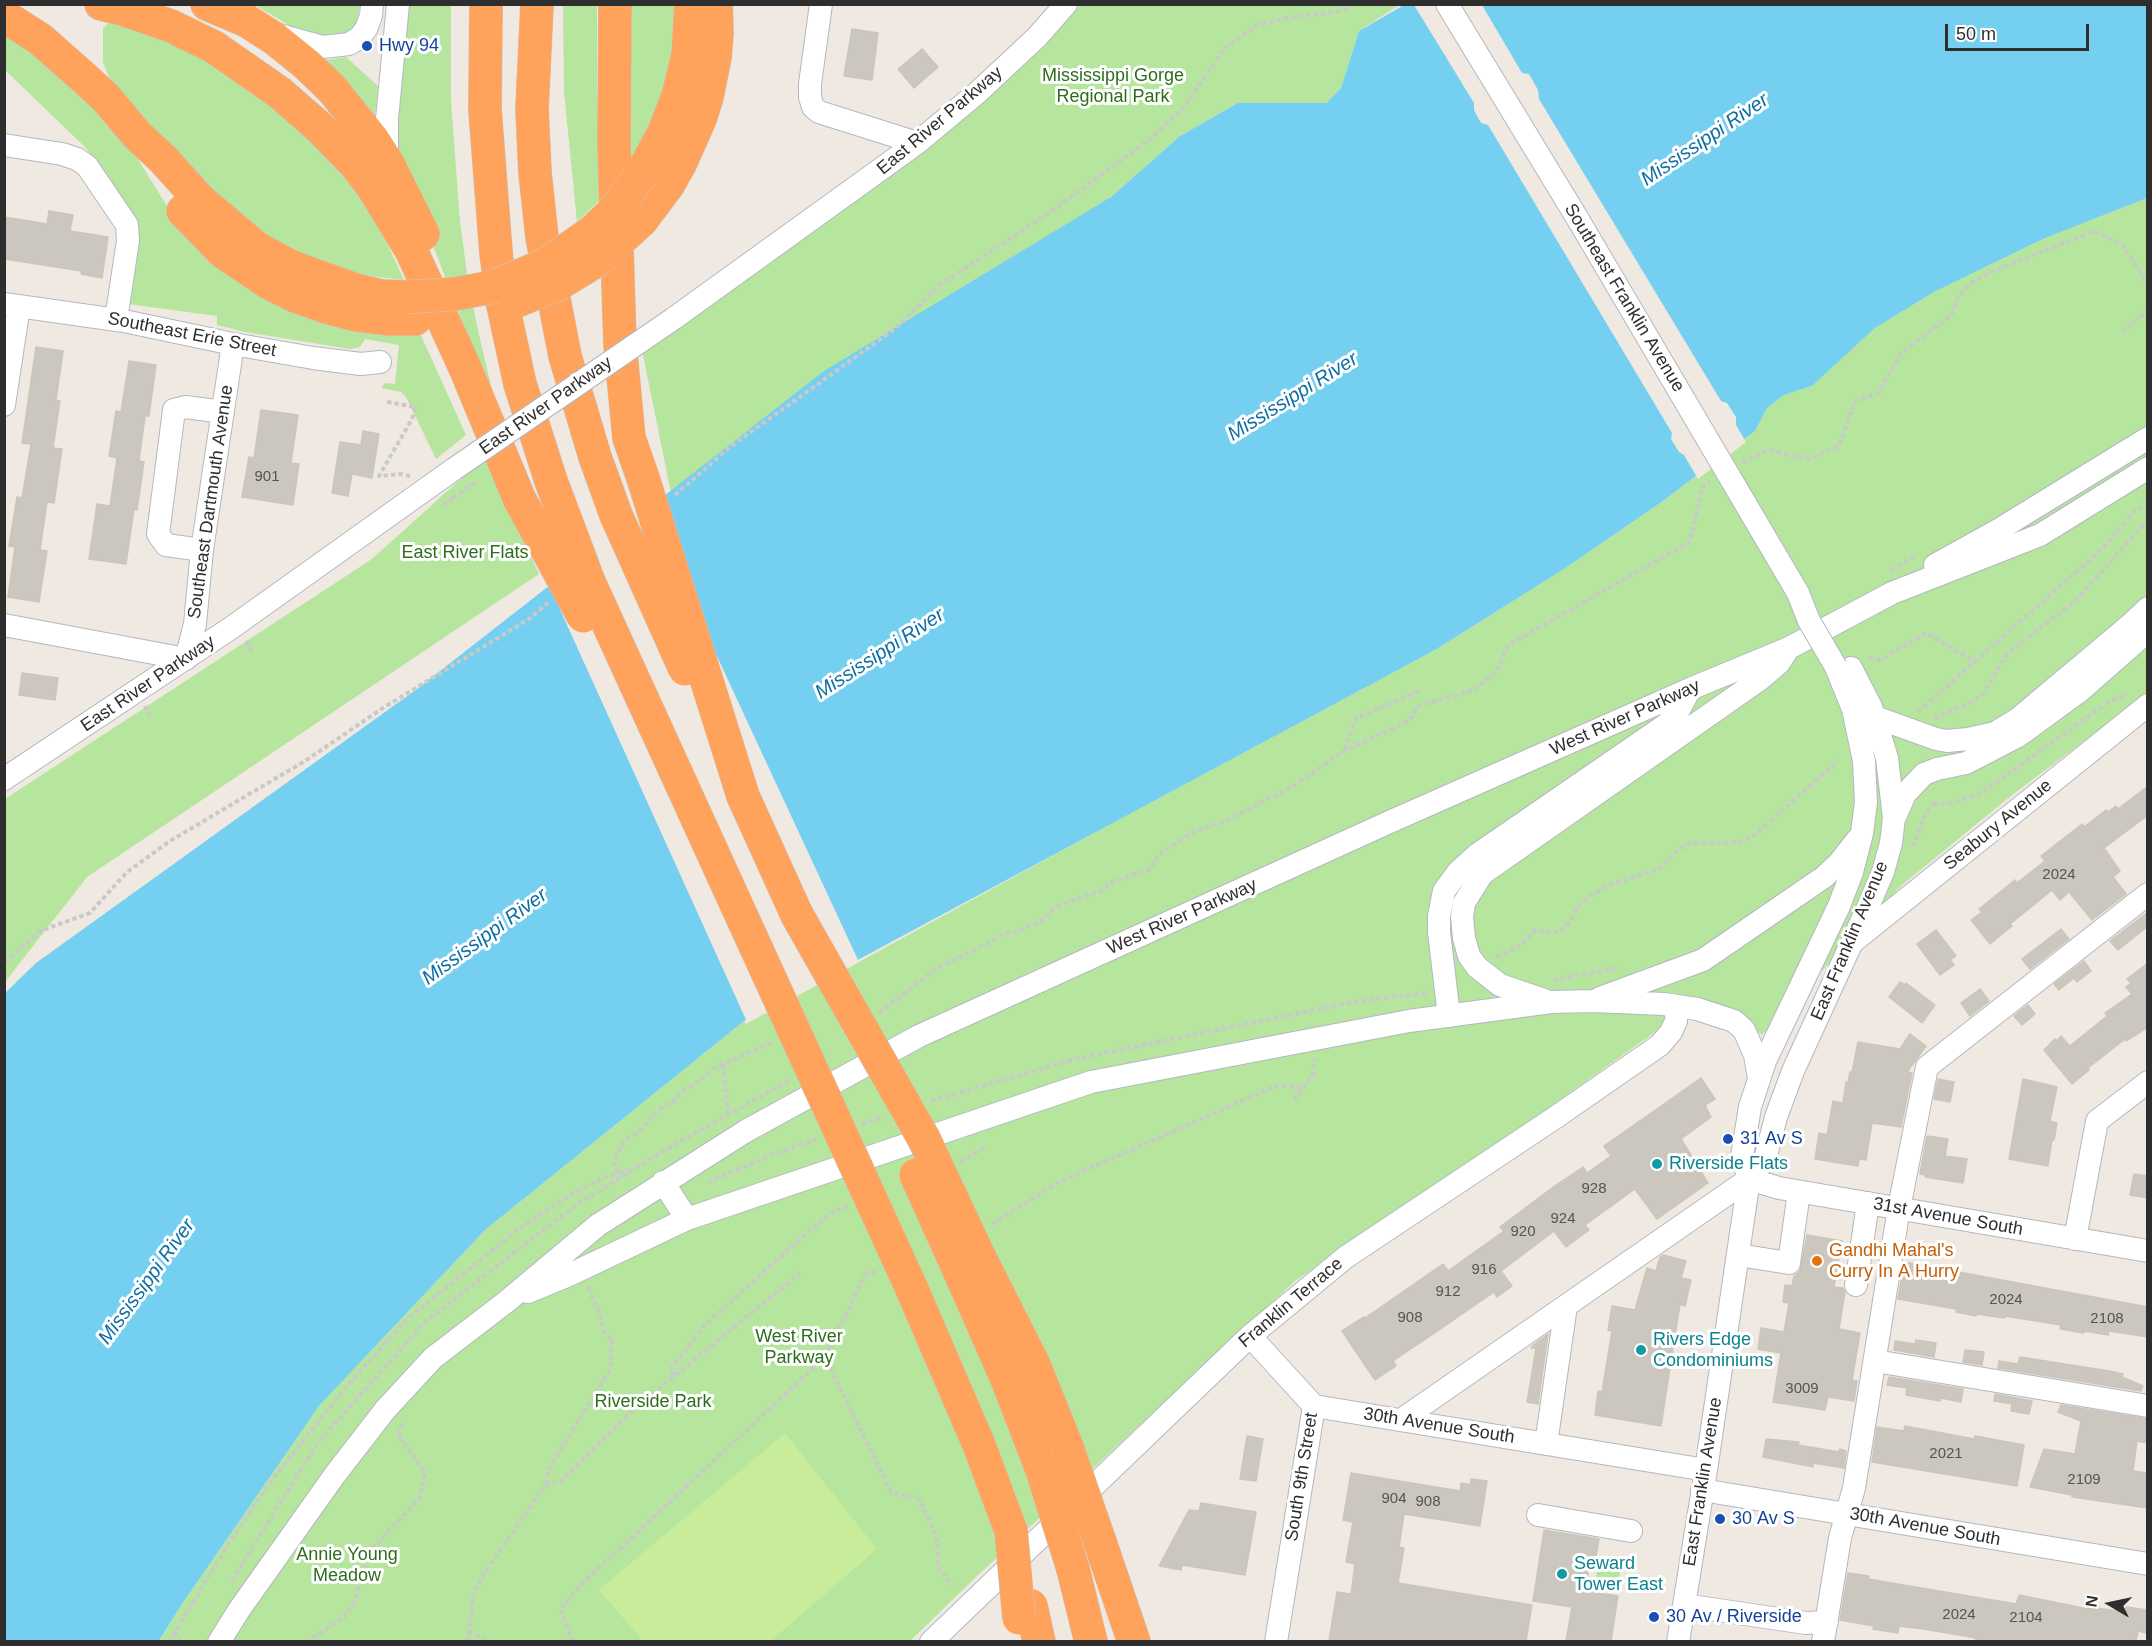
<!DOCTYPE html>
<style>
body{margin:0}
#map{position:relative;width:2152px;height:1646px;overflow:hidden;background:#efe9e1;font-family:Helvetica,sans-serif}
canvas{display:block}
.frame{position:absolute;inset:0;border:6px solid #2e2e2e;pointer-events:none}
.north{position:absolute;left:2080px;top:1574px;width:60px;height:60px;-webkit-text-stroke:4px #fff;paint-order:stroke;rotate:279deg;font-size:16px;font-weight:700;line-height:24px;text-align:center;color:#2e2e2e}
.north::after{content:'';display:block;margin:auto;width:21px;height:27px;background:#2e2e2e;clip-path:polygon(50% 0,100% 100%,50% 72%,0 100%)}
.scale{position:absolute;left:1945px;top:24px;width:144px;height:27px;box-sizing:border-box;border:3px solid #2e2e2e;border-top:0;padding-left:8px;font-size:18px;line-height:21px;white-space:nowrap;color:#2e2e2e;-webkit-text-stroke:4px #fff;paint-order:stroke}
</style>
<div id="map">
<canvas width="2152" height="1646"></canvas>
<div class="frame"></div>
<div class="north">N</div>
<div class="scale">50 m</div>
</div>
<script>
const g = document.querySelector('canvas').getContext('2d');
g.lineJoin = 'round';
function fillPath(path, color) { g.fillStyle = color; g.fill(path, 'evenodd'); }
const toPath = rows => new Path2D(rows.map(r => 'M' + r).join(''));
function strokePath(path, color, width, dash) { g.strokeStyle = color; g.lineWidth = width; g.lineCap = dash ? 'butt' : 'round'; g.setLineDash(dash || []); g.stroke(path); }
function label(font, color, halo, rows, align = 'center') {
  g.font = font + ' Helvetica,sans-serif'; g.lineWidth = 6; g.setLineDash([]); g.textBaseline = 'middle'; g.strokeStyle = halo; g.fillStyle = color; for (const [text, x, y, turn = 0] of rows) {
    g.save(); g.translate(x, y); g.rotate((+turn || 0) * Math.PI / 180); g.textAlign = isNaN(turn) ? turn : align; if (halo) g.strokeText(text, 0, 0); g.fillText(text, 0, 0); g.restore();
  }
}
const green = toPath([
 [255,5,360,5,356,24,350,32,340,38,302,33],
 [408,5,451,5,451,101,460,222,467,274,477,326,495,403,494,404,429,235,406,188,391,126],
 [563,5,597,5,597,100,601,103,599,201,577,222,564,92],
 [628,5,676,5,673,53,655,118,625,171],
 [1080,5,1399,5,1359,31,1341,88,1326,103,1238,103,1180,136,1111,197,675,513,642,350,994,87],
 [110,21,172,40,262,92,338,168,376,219,404,280,359,275,314,262,245,225,128,108,108,75,103,62,103,29],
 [4,29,46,56,134,153,170,211,419,331,466,435,436,459,406,397,401,392,381,388,385,383,395,384,399,345,365,339,360,347,350,349,245,332,217,325,217,316,128,304,136,221,86,148,5,70],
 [346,57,378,86,373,136,314,59,327,60],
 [2147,198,2147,694,2012,795,1902,885,1762,1035,1734,1011,1700,998,1651,1035,1523,1126,1295,1281,976,1577,910,1641,159,1642,180,1607,319,1406,485,1230,744,1021,746,1024,1105,827,1435,650,1564,569,1663,501,1755,431,1767,408,1784,395,1812,386,1875,328,1934,292,2043,239],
 [485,457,539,574,87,877,5,982,5,799,372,559],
 [1599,1559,1621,1562,1618,1587,1595,1584]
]);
const pitch = toPath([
 [785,1433,877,1549,771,1641,643,1641,599,1590]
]);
const water = toPath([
 [1404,5,2147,5,2147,198,2043,239,1934,292,1875,328,1812,386,1784,395,1767,408,1755,431,1663,501,1564,569,1435,650,744,1021,485,1230,319,1406,180,1607,159,1641,5,1642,4,994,36,963,417,689,824,371,1111,197,1180,136,1238,103,1326,103,1341,88,1359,31]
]);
const pier = toPath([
 [1414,5,1482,5,1522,73,1529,74,1538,90,1539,99,1721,401,1727,403,1736,417,1736,425,1746,442,1698,479,1684,455,1679,452,1671,439,1672,433,1488,125,1481,123,1474,110,1474,103],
 [654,500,676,568,859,962,747,1022,548,583]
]);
const building = toPath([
 [852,29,878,33,872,80,844,76,852,29],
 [922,49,938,67,914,88,898,69,922,49],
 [49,211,73,215,70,231,108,237,102,278,81,274,82,271,4,259,4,217,47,224,49,211],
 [36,347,63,351,56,400,60,401,53,448,62,449,54,503,47,502,40,550,47,551,39,602,8,597,15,547,9,546,17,497,22,498,31,444,22,443,36,347],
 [129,361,156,365,149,416,145,416,139,461,144,462,137,510,134,509,126,564,89,559,97,504,110,506,117,458,109,456,116,411,121,412,129,361],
 [261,410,298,415,291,463,299,464,293,505,242,497,249,457,254,458,261,410],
 [363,431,379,434,372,478,352,474,348,496,332,493,340,442,361,445,363,431],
 [22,673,58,678,55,700,19,695,22,673],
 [2148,786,2148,815,2104,848,2120,871,2113,877,2126,894,2092,920,2069,892,2060,900,2052,890,2010,924,2012,926,1990,944,1971,920,1982,912,1979,909,2015,880,2017,883,2045,861,2041,856,2082,824,2084,827,2106,810,2108,812,2116,806,2118,809,2148,786],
 [2148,912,2148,926,2118,950,2110,941,2148,912],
 [2061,929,2069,939,2030,969,2022,959,2061,929],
 [1936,930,1956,956,1950,960,1954,965,1940,975,1917,944,1936,930],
 [2084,961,2091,971,2077,982,2074,978,2059,990,2054,984,2084,961],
 [2148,963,2148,1027,2126,1041,2125,1039,2088,1068,2089,1070,2072,1084,2044,1050,2055,1039,2056,1041,2061,1036,2070,1046,2107,1016,2105,1013,2132,994,2126,987,2131,983,2127,979,2148,963],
 [1900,982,1905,985,1906,983,1935,1005,1922,1023,1889,997,1900,982],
 [1980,989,1989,1001,1970,1016,1961,1003,1980,989],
 [2028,1005,2035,1014,2022,1025,2014,1016,2028,1005],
 [1910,1034,1926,1046,1907,1072,1912,1073,1901,1127,1872,1123,1866,1160,1859,1159,1858,1166,1815,1159,1819,1133,1827,1135,1833,1101,1843,1103,1846,1082,1848,1083,1850,1072,1852,1072,1858,1042,1900,1049,1910,1034],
 [1701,1078,1715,1099,1705,1105,1711,1117,1681,1139,1708,1183,1657,1219,1635,1189,1585,1225,1589,1230,1566,1247,1554,1231,1501,1271,1512,1286,1497,1297,1494,1292,1436,1332,1393,1361,1396,1366,1375,1380,1342,1331,1364,1317,1365,1318,1443,1264,1448,1271,1504,1231,1500,1227,1556,1185,1583,1167,1587,1173,1611,1156,1604,1146,1701,1078],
 [1938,1079,1954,1082,1950,1102,1934,1099,1938,1079],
 [2023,1079,2057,1087,2050,1121,2057,1123,2054,1140,2052,1140,2048,1166,2009,1159,2023,1079],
 [1927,1136,1948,1139,1945,1156,1967,1159,1963,1183,1925,1177,1925,1175,1920,1174,1927,1136],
 [2134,1174,2148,1176,2148,1198,2130,1195,2134,1174],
 [1807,1235,1842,1241,1834,1287,1843,1288,1845,1292,1839,1329,1860,1333,1852,1380,1857,1381,1854,1401,1828,1397,1825,1410,1773,1402,1781,1353,1758,1349,1761,1328,1784,1332,1789,1303,1783,1302,1785,1285,1792,1286,1794,1276,1800,1271,1807,1235],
 [1663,1255,1686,1261,1681,1278,1691,1280,1685,1306,1680,1304,1661,1426,1595,1415,1598,1391,1602,1392,1612,1331,1608,1330,1612,1306,1635,1310,1647,1268,1656,1271,1660,1257,1663,1255],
 [1904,1262,2148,1307,2148,1337,2109,1331,2108,1335,2084,1331,2084,1333,2060,1329,2061,1325,2005,1316,2005,1318,1976,1314,1976,1316,1956,1312,1956,1309,1898,1299,1904,1262],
 [1548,1334,1538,1404,1527,1402,1536,1348,1531,1348,1532,1346,1548,1334],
 [1916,1340,1936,1343,1934,1357,1894,1350,1895,1341,1915,1344,1916,1340],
 [1965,1350,1984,1352,1982,1365,1963,1362,1965,1350],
 [2020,1357,2109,1371,2123,1374,2122,1377,2143,1386,2141,1391,1998,1368,1999,1361,2018,1364,2020,1357],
 [1889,1377,1963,1389,1961,1402,1941,1398,1940,1401,1906,1395,1907,1388,1887,1385,1889,1377],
 [1995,1394,2032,1401,2029,1414,2011,1411,2012,1404,1994,1401,1995,1394],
 [2061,1405,2148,1419,2148,1443,2137,1441,2133,1471,2148,1473,2148,1508,2072,1497,2072,1495,2030,1487,2044,1449,2075,1454,2081,1421,2058,1412,2061,1405],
 [1905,1426,1974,1439,1975,1436,2024,1445,2017,1486,1872,1462,1877,1427,1904,1431,1905,1426],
 [1247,1436,1263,1439,1256,1481,1240,1479,1247,1436],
 [1766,1439,1799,1442,1798,1445,1839,1452,1840,1449,1846,1451,1844,1468,1813,1463,1813,1467,1763,1457,1766,1439],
 [1351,1473,1460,1491,1461,1483,1470,1485,1471,1479,1487,1481,1480,1526,1404,1514,1399,1547,1404,1548,1398,1583,1532,1605,1526,1641,1329,1641,1337,1592,1351,1594,1355,1564,1346,1562,1353,1522,1343,1520,1351,1473],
 [1201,1503,1256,1512,1245,1575,1182,1565,1181,1570,1159,1566,1189,1510,1199,1511,1201,1503],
 [1544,1530,1599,1539,1595,1562,1590,1562,1585,1591,1618,1596,1611,1641,1566,1641,1572,1607,1533,1601,1544,1530],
 [1848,1573,1869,1576,1868,1579,2016,1604,2019,1595,2088,1609,2089,1607,2125,1612,2126,1607,2148,1610,2146,1633,2138,1631,2136,1641,1976,1641,1976,1638,1924,1629,1899,1626,1898,1633,1873,1629,1874,1626,1840,1620,1848,1573]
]);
const path = toPath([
 [2123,332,2148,309],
 [387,402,416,407,412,419,379,476,401,474,410,476],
 [1742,462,1768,450,1809,459,1839,446,1855,401,1878,393,1902,352,1951,316,1958,297,1974,281,1996,270,2094,231,2122,245,2148,283],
 [675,495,730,447,896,328,941,284,1046,215,1150,139,1184,107,1225,48,1257,25,1293,17,1336,12,1356,4],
 [443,505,453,498],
 [1891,570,1918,554],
 [246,641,253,653],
 [1869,658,1879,660,1927,633,1975,662],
 [145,706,151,719],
 [1918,712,2102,549,2136,509,2148,503],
 [1934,718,1974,701,1984,692,2008,653,2076,600,2148,520],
 [1345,750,1356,718,1420,691],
 [1933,804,1951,803,1980,794,2110,701,2127,695],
 [1913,847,1924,817,1933,804],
 [1496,957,1520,946,1535,930,1554,933,1566,927,1581,903,1592,895,1609,885,1653,871,1665,865,1673,854,1689,843,1726,843,1738,842,1752,837,1838,761],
 [4,963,40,931,90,913,127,872,170,841,305,761,383,708,529,619,548,603],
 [1553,980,1617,968],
 [879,1013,937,968,989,943,1003,934,1017,932,1045,919,1053,909,1062,904,1103,890,1109,883,1150,869,1159,854,1194,832,1230,819,1293,786,1344,751,1409,721,1418,706,1474,690,1497,671,1508,645,1690,542,1702,487,1710,482],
 [723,1065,728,1115],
 [1294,1100,1313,1075,1315,1059],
 [931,1101,1075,1059,1358,1001,1427,993],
 [862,1124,884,1117],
 [961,1162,987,1146],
 [618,1173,614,1163,619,1150,624,1142,644,1127,652,1116,665,1105,673,1102,680,1093,692,1086,713,1069,772,1042],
 [708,1182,774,1154,818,1139],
 [992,1224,1059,1182,1278,1085,1303,1088],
 [825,1357,865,1275,876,1271],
 [674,1376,670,1370,705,1325,800,1239,834,1211,848,1206],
 [545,1485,561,1481,632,1411,800,1273],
 [232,1581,316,1445,425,1322,576,1205,670,1147,790,1080],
 [469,1631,487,1642],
 [174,1633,181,1642],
 [169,1642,233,1536,275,1476,348,1385,407,1319,519,1229,570,1195,605,1177,629,1170],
 [306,1642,344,1617,354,1602,370,1551,420,1498,425,1473,413,1455,398,1436,403,1422],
 [468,1642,473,1595,484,1574,545,1485,549,1468,611,1368,611,1348,613,1340,604,1333,601,1318,588,1287],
 [573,1642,560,1609,583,1583,825,1357,891,1492,919,1499,936,1535,938,1546,938,1567,952,1585]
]);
const minor = toPath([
 [821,4,810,84,810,97,813,107,819,112,917,143],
 [1447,4,1579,221],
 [276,34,323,47,349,44,359,38,366,29,371,16,372,4],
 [4,145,62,154,77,159,87,166,127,225,128,241,116,319],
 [387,161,387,119,398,4],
 [4,304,124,321,233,344,313,358,361,364,380,362],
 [673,319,917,143,977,93,1037,37,1066,4],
 [4,405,19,306],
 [202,550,166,545,158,534,174,410,186,407,223,412],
 [1935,565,2000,529,2148,438],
 [4,625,186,659,195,624,202,550,233,344],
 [1875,717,1936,739,1947,741,1968,739,1995,733,2018,719,2130,625,2148,608],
 [4,779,231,628,454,469],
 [1895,817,1905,794,1924,774,1937,769,1966,763,2018,736,2081,690,2148,631],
 [1854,941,2148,705],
 [1600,998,1703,960,1824,877,1839,863,1857,840],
 [1544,1000,1500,985,1477,967,1469,956,1464,938,1462,917,1464,903,1482,874,1759,680,1779,663,1786,652],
 [1449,1016,1439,932,1439,916,1444,891,1458,872,1478,854,1667,724,1678,712,1690,689],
 [1749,1179,1779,1188,2148,1251],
 [663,1182,687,1219],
 [2075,1239,2097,1121,2148,1082],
 [1738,1255,1789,1263,1799,1192],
 [1856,1285,1868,1203],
 [528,1292,569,1275,687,1219,1091,1082,1409,1021,1551,1002,1593,1001,1664,1004,1697,1009,1734,1021,1744,1030,1755,1055,1759,1078],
 [1250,1336,1314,1406],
 [1875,1361,2148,1406],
 [1314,1406,1706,1470],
 [1401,1420,1749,1179,1765,1159,1776,1117,1793,1071,1868,907,1883,872,1891,843,1894,818,1887,758,1871,707,1851,668],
 [1546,1444,1566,1306],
 [1702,1490,2148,1564],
 [1538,1515,1631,1531],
 [1684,1605,1806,1623,1827,1622],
 [219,1642,239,1610,334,1476,385,1410,433,1358,506,1302,598,1225,746,1131,919,1036,1385,824,1690,689,1789,648,1892,593,2040,535,2148,468],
 [931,1642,1250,1336,1346,1257,1556,1117,1660,1045,1671,1032,1676,1021,1677,1006],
 [1276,1642,1314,1406],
 [1678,1642,1706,1470,1749,1179,1742,1156,1750,1107,1765,1061,1839,906,1852,872,1862,833,1866,802,1864,761,1853,709,1836,667],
 [1823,1642,1840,1538,1854,1488,1899,1208,1927,1067,2148,894]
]);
const highway = toPath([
 [101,4,122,9,171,26,214,47,280,93,320,128,355,164,372,186,411,250,466,370,519,498],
 [207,4,247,21,275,39,306,64,332,89,373,140,387,162,423,234],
 [486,4,485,110,496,253,502,301,520,384,551,481],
 [537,4,532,109,535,173,542,237,565,356,595,457],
 [615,4,614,143,618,283,620,344,629,438],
 [4,16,40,39,82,76,106,98,137,135,163,159,200,200,257,248,292,267,356,290,382,296,406,297],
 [642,173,664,132,678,96,688,55,691,4],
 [183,211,223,252,269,283,295,296,323,306,356,315,388,319,415,319],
 [641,221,668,185,680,164,700,119,707,97,715,57,717,33,716,4],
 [743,796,797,915],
 [979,1256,1034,1365,1067,1447],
 [957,1266,1006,1377,1042,1470],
 [911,1287,979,1445,1011,1531],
 [1100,1542,1134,1642],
 [1073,1569,1091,1642],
 [1031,1606,1039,1642]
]);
const pathBridge = toPath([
 [453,498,477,481]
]);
const minorBridge = toPath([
 [1579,221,1798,593,1809,621,1836,667],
 [454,469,673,319]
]);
const highwayBridge = toPath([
 [406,297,455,294,492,287,545,265,592,232,612,213,642,173],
 [517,301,560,283,598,260,641,221],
 [629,438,643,478,743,796],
 [595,457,616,515,685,669],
 [551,481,589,582,911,1287],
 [519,498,583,616],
 [797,915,924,1139,979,1256],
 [916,1175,957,1266],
 [1067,1447,1100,1542],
 [1042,1470,1073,1569],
 [1011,1531,1019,1618]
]);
const markers = [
 [367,46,6,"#1a4fb4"],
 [1728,1139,6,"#1a4fb4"],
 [1657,1164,6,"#0f9aa8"],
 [1817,1261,6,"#e8710a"],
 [1641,1350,6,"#0f9aa8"],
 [1720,1519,6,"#1a4fb4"],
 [1562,1574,6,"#0f9aa8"],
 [1654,1617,6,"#1a4fb4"]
];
const numberNames = [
 ["901",267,477],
 ["2024",2059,875],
 ["928",1594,1189],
 ["924",1563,1219],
 ["920",1523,1232],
 ["916",1484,1270],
 ["912",1448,1292],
 ["2024",2006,1300],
 ["908",1410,1318],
 ["2108",2107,1319],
 ["3009",1802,1389],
 ["2021",1946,1454],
 ["2109",2084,1480],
 ["904",1394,1499],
 ["908",1428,1502],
 ["2024",1959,1615],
 ["2104",2026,1618]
];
const transitNames = [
 ["Hwy 94",379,46],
 ["31 Av S",1740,1139],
 ["30 Av S",1732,1519],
 ["30 Av / Riverside",1666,1617]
];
const parkNames = [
 ["Mississippi Gorge",1113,76],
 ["Regional Park",1113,97],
 ["East River Flats",465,553],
 ["West River",799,1337],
 ["Parkway",799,1358],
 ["Riverside Park",653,1402],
 ["Annie Young",347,1555],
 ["Meadow",347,1576]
];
const streetNames = [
 ["East River Parkway",940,121,-40],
 ["Southeast Franklin Avenue",1624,298,59],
 ["Southeast Erie Street",192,335,11],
 ["East River Parkway",546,406,-35],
 ["Southeast Dartmouth Avenue",211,502,-82],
 ["East River Parkway",148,684,-34],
 ["West River Parkway",1625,718,-24],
 ["Seabury Avenue",1998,825,-39],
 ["West River Parkway",1182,917,-24],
 ["East Franklin Avenue",1850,941,-67],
 ["31st Avenue South",1948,1217,10],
 ["Franklin Terrace",1291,1303,-40],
 ["30th Avenue South",1439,1426,9],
 ["South 9th Street",1302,1477,-81],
 ["East Franklin Avenue",1703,1482,-81],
 ["30th Avenue South",1925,1527,10]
];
const cultureNames = [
 ["Riverside Flats",1669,1164],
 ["Rivers Edge",1653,1340],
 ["Condominiums",1653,1361],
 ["Seward",1574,1564],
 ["Tower East",1574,1585]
];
const foodNames = [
 ["Gandhi Mahal's",1829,1251],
 ["Curry In A Hurry",1829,1272]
];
const waterNames = [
 ["Mississippi River",1705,140,-34],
 ["Mississippi River",1293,397,-32],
 ["Mississippi River",880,654,-33],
 ["Mississippi River",485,937,-36],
 ["Mississippi River",147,1282,-54]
];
fillPath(green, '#b6e59e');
fillPath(pitch, '#c9ec9a');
fillPath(water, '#75cff0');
fillPath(pier, '#efe9e1');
fillPath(building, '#cbc7bf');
strokePath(building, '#cbc5ba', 1.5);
strokePath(minor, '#b4b7c1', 24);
strokePath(highway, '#c9c9c9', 34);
strokePath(path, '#c9c9c9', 4, [4.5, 3]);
strokePath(minor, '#fff', 22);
strokePath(highway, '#ffa35c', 33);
strokePath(minorBridge, '#b4b7c1', 24, []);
strokePath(highwayBridge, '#c9c9c9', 34, []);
strokePath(pathBridge, '#c9c9c9', 4, [4.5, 3]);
strokePath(minorBridge, '#fff', 22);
strokePath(highwayBridge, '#ffa35c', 33);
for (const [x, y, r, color] of markers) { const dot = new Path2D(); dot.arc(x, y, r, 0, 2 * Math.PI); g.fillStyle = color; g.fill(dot); strokePath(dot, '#fff', 2); }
label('15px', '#555452', null, numberNames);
label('18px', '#164399', '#fff', transitNames, 'left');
label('18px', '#2c6e1b', '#fff', parkNames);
label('18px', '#2e2e2e', '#fff', streetNames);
label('18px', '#0d838f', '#fff', cultureNames, 'left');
label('18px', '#c56008', '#fff', foodNames, 'left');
label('italic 20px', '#0d6fa3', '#fff', waterNames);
</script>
